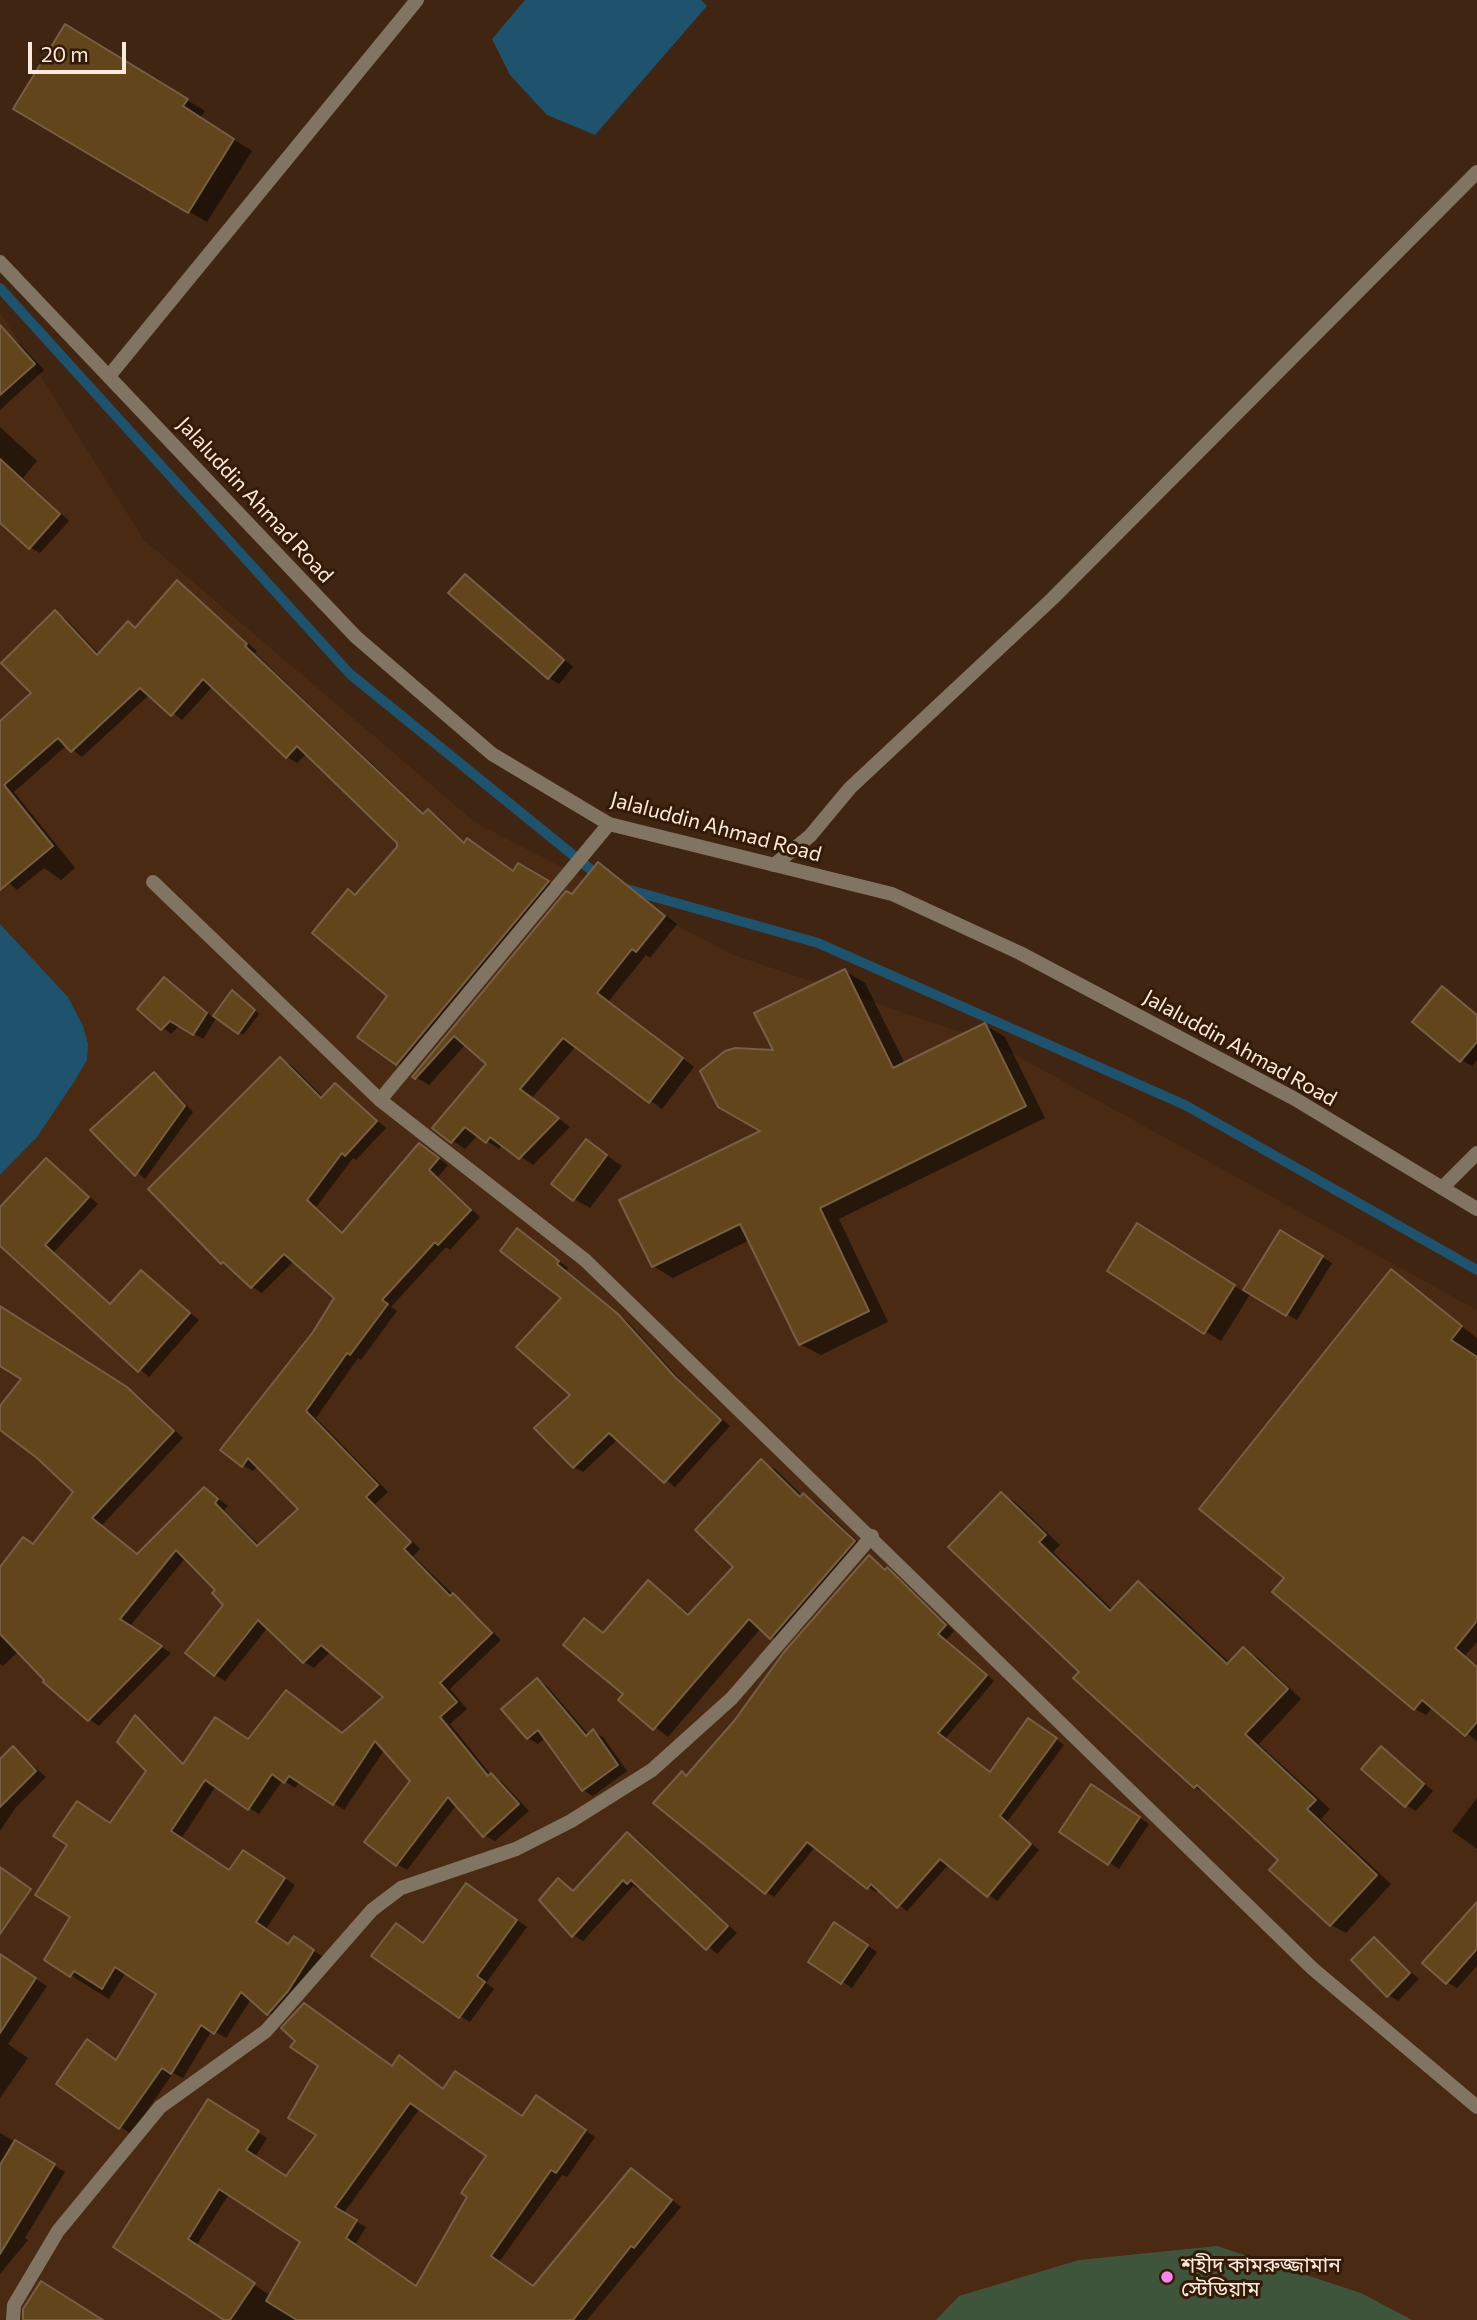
<!DOCTYPE html>
<meta charset="utf-8">
<style>
body{margin:0}
#map{position:relative;width:1477px;height:2320px;overflow:hidden;background:#3f2512;font-family:Commissioner,sans-serif}
canvas{display:block}
.scale{position:absolute;left:28px;top:42px;width:98px;height:32px;box-sizing:border-box;border:4px solid #fbe9dd;border-top:0;padding-left:9px;font-size:21px;line-height:24px;white-space:nowrap;color:#fbe9dd;-webkit-text-stroke:5px #341b08;paint-order:stroke}
</style>
<div id="map">
<canvas width="1477" height="2320"></canvas>
<div class="scale">20 m</div>
</div>
<script>
const g = document.querySelector('canvas').getContext('2d');
g.lineJoin = 'round';
function fillPath(path, color) { g.fillStyle = color; g.fill(path, 'evenodd'); }
const toPath = rows => new Path2D(rows.map(r => 'M' + r).join(''));
function strokePath(path, color, width, dash) { g.strokeStyle = color; g.lineWidth = width; g.lineCap = dash ? 'butt' : 'round'; g.setLineDash(dash || []); g.stroke(path); }
function label(font, color, halo, rows, align = 'center') {
  g.font = font + ' Commissioner,"Noto Sans Bengali",sans-serif'; g.lineWidth = 6; g.setLineDash([]); g.textBaseline = 'middle'; g.strokeStyle = halo; g.fillStyle = color; for (const [text, x, y, turn = 0] of rows) {
    g.save(); g.translate(x, y); g.rotate((+turn || 0) * Math.PI / 180); g.textAlign = isNaN(turn) ? turn : align; if (halo) g.strokeText(text, 0, 0); g.fillText(text, 0, 0); g.restore();
  }
}
const built = toPath([
 [0,312,144,540,476,823,734,955,994,1043,1477,1310,1477,2320,0,2320]
]);
const green = toPath([
 [1217,2246,1361,2293,1412,2320,936,2320,959,2296,1079,2260]
]);
const water = toPath([
 [525,0,701,0,707,6,595,135,547,115,510,75,492,39],
 [0,924,68,997,83,1026,88,1044,87,1060,74,1082,37,1137,0,1175]
]);
const shadow = toPath([
 [84,37,205,111,200,118,252,151,207,222,15,109],
 [9,337,19,343,44,370,0,410,0,339],
 [0,427,37,461,23,478,69,521,40,553,30,547,0,490],
 [465,576,573,667,559,684,549,678],
 [177,582,257,651,255,653,425,814,428,811,439,817,466,843,515,872,519,865,559,888,408,1070,359,1037,389,995,349,891,357,896,399,848,399,842,307,753,297,763,287,757,213,686,182,720,150,694,82,757,67,745,14,792,75,868,61,880,44,868,17,890,0,875,0,724,33,694,55,613,66,619,100,655,128,623,137,628],
 [598,864,677,924,650,958,646,955,609,1001,694,1067,662,1109,576,1046,532,1098,570,1127,533,1165,503,1144,499,1149,478,1135,465,1149,434,1128,489,1064,466,1044,429,1085,414,1076],
 [845,971,865,983,905,1064,985,1025,1005,1037,1045,1118,839,1219,888,1322,821,1355,800,1344,750,1240,673,1278,653,1266,764,1131,776,1052],
 [165,979,214,1018,233,992,259,1014,243,1035,217,1017,203,1039,180,1025,171,1034,140,1009],
 [1443,988,1477,1014,1477,1060,1472,1066,1461,1060],
 [281,1059,291,1065,324,1098,335,1085,386,1128,356,1160,353,1158,316,1207,344,1233,420,1145,448,1165,438,1177,480,1217,450,1250,446,1247,391,1307,397,1311,361,1360,358,1358,316,1418,388,1492,375,1504,420,1549,413,1556,501,1640,450,1689,467,1709,450,1724,491,1775,502,1782,529,1811,495,1841,484,1835,457,1804,407,1870,397,1864,412,1781,385,1749,344,1810,300,1781,295,1788,283,1780,259,1814,216,1786,181,1839,230,1871,254,1858,295,1885,266,1929,289,1945,305,1945,323,1957,278,2020,251,1999,226,2038,212,2030,183,2078,173,2073,131,2134,58,2084,117,2061,159,1994,126,1972,109,1999,46,1960,72,1917,111,1825,148,1771,136,1718,146,1724,185,1764,249,1741,287,1692,344,1734,386,1697,331,1651,314,1668,304,1662,268,1627,225,1681,215,1675,226,1605,218,1590,186,1557,130,1626,171,1653,99,1726,89,1719,19,1651,3,1666,0,1664,0,1607,35,1546,75,1492,39,1457,0,1427,0,1409,23,1378,0,1364,0,1308,138,1395,183,1438,102,1525,139,1555,205,1489,228,1506,224,1510,260,1546,300,1509,258,1466,253,1471,243,1465,337,1297,294,1261,262,1293,252,1287,222,1263,150,1189],
 [154,1075,163,1080,193,1112,145,1179,92,1130],
 [586,1141,622,1166,590,1208,574,1199],
 [47,1160,98,1204,54,1252,112,1305,141,1272,199,1320,149,1377,0,1244,0,1209],
 [1280,1232,1332,1263,1297,1320,1251,1293,1221,1341,1109,1271,1153,1234,1244,1292],
 [527,1236,568,1268,566,1270,628,1322,685,1385,730,1426,675,1487,618,1439,583,1472,574,1467,572,1395,564,1298],
 [1391,1271,1477,1338,1477,1642,1465,1656,1477,1666,1477,1741,1433,1707,1426,1715,1415,1709,1286,1578],
 [761,1462,775,1469,803,1496,817,1503,867,1550,785,1646,761,1628,668,1737,620,1700,626,1693,585,1620,605,1634,648,1582,691,1615,736,1567],
 [1001,1494,1016,1503,1060,1545,1053,1552,1113,1610,1139,1583,1154,1592,1230,1663,1243,1649,1258,1658,1301,1699,1259,1744,1330,1809,1321,1819,1391,1884,1346,1933,1331,1925,1271,1869,1280,1860,1210,1796,1195,1787,1081,1671],
 [869,1557,895,1574,954,1631,946,1640,994,1681,945,1739,992,1774,1037,1726,1064,1745,1007,1822,1039,1850,997,1901,949,1864,907,1911,879,1889,876,1892,868,1887,816,1846,774,1897,766,1892,687,1777],
 [537,1680,547,1686,589,1735,593,1731,603,1737,627,1771,593,1796,583,1790,545,1738,538,1744,528,1738],
 [13,1748,46,1777,16,1807,0,1831,0,1761],
 [1381,1748,1433,1791,1416,1811,1406,1805],
 [1102,1792,1149,1824,1119,1869,1062,1831],
 [1477,1798,1477,1849,1452,1831],
 [627,1834,638,1840,737,1933,717,1954,641,1887,638,1889,633,1886,583,1941,573,1935,559,1880,575,1892],
 [477,1891,527,1927,486,1983,494,1989,470,2022,460,2016,424,1944],
 [1477,1925,1477,1966,1457,1988,1447,1982],
 [845,1931,877,1952,852,1988,810,1961],
 [1374,1939,1419,1979,1398,2001,1388,1995],
 [0,1956,47,1986,8,2044,28,2058,0,2098],
 [409,2063,444,2090,523,2118,547,2103,595,2137,567,2177,562,2175,499,2262,534,2287,641,2176,681,2207,587,2320,227,2320,115,2247,209,2102,267,2138,255,2157,287,2177,393,2067],
 [420,2108,489,2155,418,2288,355,2245,366,2227,343,2214],
 [229,2194,303,2241,271,2296,196,2246],
 [0,2133,65,2172,25,2238,28,2240,0,2274]
]);
const stream = toPath([
 [0,288,350,674,600,877],
 [623,888,818,943,1185,1105,1477,1270]
]);
const building = toPath([
 [65,24,188,99,183,106,234,139,188,213,13,109,65,24],
 [0,325,35,364,0,395,0,325],
 [0,459,60,514,29,549,0,523,0,459],
 [465,574,564,660,548,679,448,593,465,574],
 [177,580,247,644,245,646,423,814,428,809,464,843,467,838,513,871,518,863,549,881,396,1065,357,1037,387,996,312,933,348,889,355,895,397,847,397,843,297,746,286,758,203,679,171,716,140,688,71,752,58,738,4,785,53,846,0,890,0,721,31,693,1,663,55,610,97,655,128,621,135,628,177,580],
 [598,862,665,916,636,952,632,949,597,993,683,1058,649,1103,563,1038,520,1089,559,1118,519,1159,490,1137,486,1143,465,1127,451,1143,432,1128,486,1064,454,1036,415,1079,412,1077,566,891,572,894,598,862],
 [845,969,893,1068,985,1023,1026,1106,820,1208,869,1311,799,1345,740,1224,652,1267,619,1200,760,1131,718,1107,700,1071,725,1051,735,1048,773,1050,754,1013,845,969],
 [164,977,207,1013,193,1035,170,1021,161,1030,137,1009,164,977],
 [1442,986,1477,1015,1477,1042,1460,1062,1412,1022,1442,986],
 [232,990,255,1010,238,1034,213,1016,232,990],
 [280,1057,321,1098,335,1083,377,1121,345,1156,342,1153,307,1200,342,1233,419,1143,439,1158,429,1170,471,1210,438,1245,435,1242,382,1300,388,1304,350,1355,347,1353,306,1411,378,1485,366,1497,411,1542,404,1549,450,1596,453,1593,492,1633,440,1683,457,1702,440,1717,488,1776,491,1773,519,1804,483,1837,448,1797,396,1866,364,1842,410,1781,375,1741,333,1805,289,1776,284,1783,272,1774,248,1810,205,1780,171,1831,229,1870,243,1850,285,1878,256,1922,288,1944,294,1936,314,1950,288,1991,267,2015,241,1992,214,2034,201,2025,171,2074,162,2068,119,2129,56,2084,87,2039,116,2060,156,1994,115,1967,102,1989,74,1971,70,1977,44,1960,70,1917,35,1895,67,1845,53,1836,77,1801,110,1823,146,1771,117,1742,135,1715,183,1764,215,1717,248,1739,286,1690,342,1733,383,1697,321,1645,303,1663,258,1620,214,1676,185,1653,223,1605,212,1593,215,1590,176,1550,120,1619,162,1646,88,1721,43,1682,44,1680,0,1634,0,1567,23,1537,33,1544,73,1492,37,1458,0,1430,0,1406,21,1379,0,1366,0,1306,127,1387,174,1431,92,1518,137,1554,204,1487,218,1499,215,1503,257,1546,298,1509,248,1458,242,1467,220,1450,313,1332,334,1298,284,1254,251,1288,223,1262,221,1264,148,1189,280,1057],
 [154,1072,185,1106,135,1176,90,1130,154,1072],
 [586,1139,607,1155,573,1201,551,1184,586,1139],
 [46,1158,89,1197,45,1245,110,1304,141,1270,190,1313,138,1372,0,1246,0,1207,46,1158],
 [1137,1223,1235,1285,1204,1334,1107,1271,1137,1223],
 [517,1228,559,1261,557,1264,618,1314,675,1377,721,1420,664,1483,609,1433,573,1468,534,1428,570,1395,516,1347,561,1298,500,1251,517,1228],
 [1280,1230,1323,1256,1286,1316,1243,1290,1280,1230],
 [1391,1269,1462,1326,1451,1340,1477,1357,1477,1621,1455,1648,1477,1667,1477,1722,1465,1736,1422,1700,1414,1710,1272,1592,1284,1578,1199,1509,1391,1269],
 [761,1459,800,1497,803,1493,855,1541,770,1639,749,1619,653,1730,618,1700,623,1694,563,1645,584,1618,603,1633,648,1580,688,1615,733,1567,695,1530,761,1459],
 [1001,1492,1046,1535,1039,1542,1110,1611,1138,1581,1227,1664,1243,1647,1288,1689,1245,1734,1316,1800,1307,1809,1377,1875,1330,1926,1269,1870,1278,1860,1197,1785,1194,1788,1073,1678,1079,1672,948,1547,1001,1492],
 [869,1555,885,1570,887,1567,946,1625,938,1634,987,1675,938,1733,990,1772,1028,1718,1057,1738,1000,1816,1031,1844,987,1897,940,1859,897,1908,871,1884,867,1889,807,1842,765,1894,653,1803,682,1771,686,1776,734,1721,784,1652,869,1555],
 [537,1678,586,1736,593,1729,618,1765,582,1791,538,1730,527,1739,501,1709,537,1678],
 [13,1746,36,1771,0,1807,0,1759,13,1746],
 [1381,1746,1424,1784,1405,1807,1361,1769,1381,1746],
 [1091,1784,1140,1817,1108,1865,1059,1832,1091,1784],
 [627,1832,728,1926,706,1950,631,1880,627,1884,623,1880,572,1937,539,1900,558,1878,573,1891,627,1832],
 [0,1867,31,1889,0,1934,0,1867],
 [466,1883,517,1920,477,1976,485,1982,459,2018,371,1956,396,1923,423,1943,466,1883],
 [1477,1902,1477,1949,1446,1984,1422,1963,1477,1902],
 [834,1922,868,1945,841,1984,808,1962,834,1922],
 [1374,1937,1410,1973,1387,1997,1351,1960,1374,1937],
 [0,1954,36,1978,0,2033,0,1954],
 [304,2003,392,2066,399,2055,443,2089,455,2071,522,2116,536,2095,586,2130,556,2173,551,2170,491,2256,533,2286,631,2168,672,2200,634,2248,631,2246,573,2320,297,2320,266,2301,300,2242,219,2189,188,2239,255,2283,230,2320,224,2320,113,2247,208,2099,259,2131,246,2150,286,2176,316,2135,288,2118,318,2066,290,2047,295,2041,281,2028,304,2003],
 [410,2103,486,2156,461,2193,467,2197,416,2286,346,2238,357,2220,335,2207,410,2103],
 [15,2140,55,2164,0,2254,0,2165,15,2140],
 [41,2281,103,2320,23,2320,23,2309,41,2281]
]);
const minor = toPath([
 [109,376,417,0],
 [774,865,810,836,850,788,1052,599,1477,172],
 [153,882,380,1100,585,1260,1313,1969,1477,2107],
 [380,1100,609,824],
 [1442,1188,1477,1153],
 [13,2320,14,2305,58,2231,160,2107,266,2031,372,1910,401,1888,516,1849,571,1821,652,1770,732,1698,872,1536]
]);
const tertiary = toPath([
 [0,262,356,637,492,754,609,824,892,894,1020,953,1295,1099,1477,1209]
]);
const markers = [
 [1167,2277,7,"#f987e9"]
];
const streetNames = [
 ["Jalaluddin Ahmad Road",255,500,47],
 ["Jalaluddin Ahmad Road",716,827,15],
 ["Jalaluddin Ahmad Road",1240,1048,29]
];
const poiNames = [
 ["শহীদ কামরুজ্জামান",1181,2265],
 ["স্টেডিয়াম",1181,2289]
];
fillPath(built, '#4a2a13');
fillPath(green, '#3e553c');
fillPath(water, '#1f526d');
fillPath(shadow, '#0007');
strokePath(stream, '#1f526d', 10);
fillPath(building, '#63451c');
strokePath(building, '#765f44', 2);
strokePath(minor, '#817462', 14);
strokePath(tertiary, '#817462', 14);
for (const [x, y, r, color] of markers) { const dot = new Path2D(); dot.arc(x, y, r, 0, 2 * Math.PI); g.fillStyle = color; g.fill(dot); strokePath(dot, '#341b08', 2.5); }
label('21px', '#fbe9dd', '#341b08', streetNames);
label('21px', '#fbe9dd', '#341b08', poiNames, 'left');
</script>
